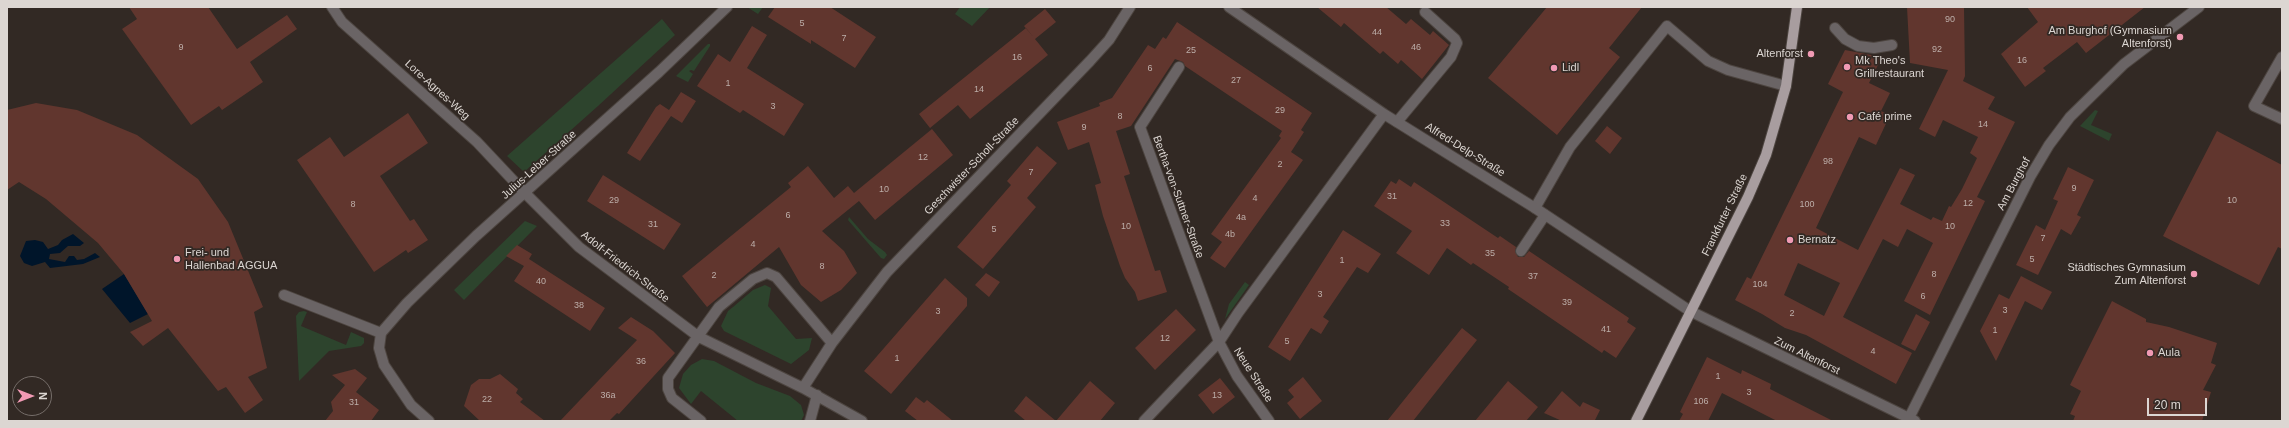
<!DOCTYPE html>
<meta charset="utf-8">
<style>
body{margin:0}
#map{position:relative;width:2289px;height:428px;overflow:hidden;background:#322924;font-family:Arial,sans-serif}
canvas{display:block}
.frame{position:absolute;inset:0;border:8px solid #dcd6d2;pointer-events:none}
.north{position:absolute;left:12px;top:376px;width:40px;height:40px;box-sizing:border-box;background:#322924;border:1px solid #766e6a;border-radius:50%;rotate:90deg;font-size:11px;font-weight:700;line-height:16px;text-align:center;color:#dcd6d2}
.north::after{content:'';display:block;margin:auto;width:14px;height:18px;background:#f19ab4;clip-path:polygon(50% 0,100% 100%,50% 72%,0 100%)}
.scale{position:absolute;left:2147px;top:398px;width:60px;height:18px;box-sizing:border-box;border:2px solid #dcd6d2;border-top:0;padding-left:5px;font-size:12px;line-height:14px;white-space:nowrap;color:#dcd6d2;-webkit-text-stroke:3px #322924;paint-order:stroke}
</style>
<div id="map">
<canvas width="2289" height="428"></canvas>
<div class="frame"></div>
<div class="north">N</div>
<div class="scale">20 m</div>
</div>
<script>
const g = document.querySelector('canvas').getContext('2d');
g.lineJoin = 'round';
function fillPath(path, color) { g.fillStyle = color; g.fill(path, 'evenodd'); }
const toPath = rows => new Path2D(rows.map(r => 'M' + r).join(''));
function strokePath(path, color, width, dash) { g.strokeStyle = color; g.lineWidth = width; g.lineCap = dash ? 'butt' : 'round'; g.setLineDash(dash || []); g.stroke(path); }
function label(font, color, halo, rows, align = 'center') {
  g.font = font + ' Arial,sans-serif'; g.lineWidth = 3.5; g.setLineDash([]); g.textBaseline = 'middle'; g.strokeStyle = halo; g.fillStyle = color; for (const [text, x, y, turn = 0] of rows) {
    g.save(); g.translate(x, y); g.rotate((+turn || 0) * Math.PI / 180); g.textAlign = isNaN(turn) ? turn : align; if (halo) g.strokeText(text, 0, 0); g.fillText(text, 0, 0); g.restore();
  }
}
const green = toPath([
 [747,7,763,7,758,14],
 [960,7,990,7,972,26,955,14],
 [662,19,675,35,598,106,524,172,507,156],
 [708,44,710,44,710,46,694,71,691,70,689,71,693,74,688,82,676,76],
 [2095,110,2098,111,2091,125,2112,134,2109,141,2080,126],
 [849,217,868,239,885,252,887,255,884,259,881,258,848,220],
 [525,221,537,226,464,300,454,290],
 [1245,282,1249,285,1225,319,1229,304],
 [765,285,771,288,768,306,796,339,812,338,809,350,791,364,724,331,721,326,728,311,733,307,753,290],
 [304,311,307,312,301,326,346,345,351,332,364,338,364,343,361,346,329,351,299,381,296,316,299,312],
 [702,359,714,361,756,383,790,396,801,405,804,415,801,421,738,421,701,391,691,404,679,388,683,374,691,365]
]);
const water = toPath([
 [73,234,84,243,80,246,68,246,60,253,50,254,49,259,65,262,69,256,74,256,77,260,84,259,95,253,100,257,83,264,50,268,45,262,32,266,24,263,20,256,26,241,35,240,43,242,48,249,58,245,62,240],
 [124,274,148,314,130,323,102,289]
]);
const building = toPath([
 [129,7,208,7,237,49,287,15,297,29,250,62,263,82,222,110,219,106,191,125,122,29,137,19],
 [775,7,830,7,876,37,855,68,811,40,811,44,768,17],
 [1317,7,1386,7,1406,24,1411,19,1430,35,1433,31,1449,45,1422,79,1401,60,1398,64,1383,51,1380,54,1344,23,1341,27],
 [1547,7,1642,7,1609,48,1620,57,1557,135,1488,78],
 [1907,7,1964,7,1965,76,1963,81,1995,97,1988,109,2015,122,1977,197,1985,201,1930,315,1904,301,1933,243,1907,229,1898,247,1883,239,1843,317,1912,353,1896,384,1806,335,1785,328,1762,314,1735,300,1747,277,1751,279,1843,92,1828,84,1845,50,1882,57,1869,83,1890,93,1881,111,1890,115,1876,145,1859,137,1816,228,1858,250,1900,168,1915,175,1900,204,1931,220,1933,217,1942,221,1949,206,1951,207,1962,189,1977,158,1970,153,1978,137,1943,120,1935,137,1919,129,1948,70,1910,63],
 [1798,263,1840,283,1824,316,1784,295],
 [2027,7,2145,7,2086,53,2077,42,2043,68,2046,71,2025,87,2001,54,2038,22],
 [1045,9,1056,22,1035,39,1024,26],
 [1177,22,1312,113,1301,130,1304,132,1291,152,1303,160,1225,268,1210,258,1222,242,1211,234,1281,138,1279,136,1282,131,1185,66,1183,62,1175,59,1131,126,1116,131,1130,174,1124,176,1155,271,1160,270,1167,292,1138,301,1135,292,1125,278,1120,266,1103,216,1095,185,1101,183,1089,142,1068,150,1057,122,1100,106,1099,103,1112,98,1148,45,1155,49,1163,37,1166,39],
 [752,26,767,35,747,68,804,104,784,136,743,110,740,113,697,86,718,54,730,62],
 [1026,28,1048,55,970,119,958,105,930,128,919,114],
 [681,92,696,101,682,123,671,116,640,161,627,153,656,107,660,104,669,110],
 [36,103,77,110,137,135,198,179,228,222,263,307,254,312,267,368,248,377,263,400,245,413,226,387,218,391,168,328,143,346,130,332,152,321,124,274,98,243,46,199,19,182,7,190,7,110],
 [408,113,428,143,380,176,410,221,414,219,428,240,408,253,406,250,374,272,297,160,330,137,344,157],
 [1607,126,1622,138,1610,154,1595,141],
 [932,129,953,155,875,220,859,201,822,231,844,251,857,273,841,290,821,302,801,285,779,247,707,307,682,276,791,187,788,183,808,166,834,198,848,186,854,193],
 [2217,131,2282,165,2282,249,2278,247,2259,285,2163,236],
 [1037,146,1057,163,1027,198,1036,207,983,269,957,247,1011,185,1007,181],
 [2068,167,2094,180,2077,215,2081,217,2071,235,2061,229,2038,275,2016,265,2036,225,2045,230,2058,201,2053,199],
 [603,175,681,224,664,250,587,201],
 [1399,179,1411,187,1414,182,1498,238,1500,236,1516,247,1515,251,1518,257,1524,257,1529,251,1629,318,1627,322,1636,328,1616,358,1604,350,1602,353,1508,289,1509,287,1473,263,1471,265,1447,248,1429,275,1396,253,1412,231,1374,206,1391,181,1396,184],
 [1343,230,1381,254,1368,273,1357,267,1323,317,1329,321,1321,334,1311,328,1290,361,1268,347],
 [517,245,532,254,529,259,605,308,590,331,514,281,524,266,506,256],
 [986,273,1000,282,989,297,975,285],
 [2021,276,2052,292,2042,310,2025,301,1996,361,1980,331,1999,294,2009,299],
 [945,278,967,298,967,306,891,394,864,371],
 [2112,301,2146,319,2146,322,2169,327,2217,343,2211,363,2216,365,2203,390,2211,392,2202,421,2073,421,2075,416,2070,414,2081,391,2070,385],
 [1176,309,1196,330,1155,370,1135,348],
 [1916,314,1930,322,1915,351,1901,344],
 [631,317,653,331,675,353,619,414,617,413,609,421,560,421,637,340,618,328],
 [1462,328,1477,340,1413,421,1387,421],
 [1707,357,1741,374,1742,370,1771,384,1770,389,1833,421,1777,421,1722,393,1708,421,1679,421,1683,414,1680,412],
 [355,369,367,378,356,392,379,410,371,421,325,421,333,411,331,402,345,385,332,375],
 [500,374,518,389,516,393,523,399,520,402,545,421,480,421,464,406,471,385,479,379,490,379],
 [1303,377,1322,401,1300,419,1287,403,1294,397,1288,390],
 [1220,378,1235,397,1213,414,1198,395],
 [1090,381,1115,403,1100,421,1026,421,1014,411,1026,396,1056,421],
 [1508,381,1538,407,1526,421,1475,421],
 [1562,391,1580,407,1583,402,1600,410,1595,420,1597,421,1562,421,1544,413],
 [916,397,924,403,927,400,953,421,918,421,905,411]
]);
const lane = toPath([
 [332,7,342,22,477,142,525,193],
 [1835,28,1845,39,1858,46,1874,48,1892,45],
 [2282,57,2254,106,2282,119],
 [1397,122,1451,57,1457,43,1455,39,1425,12],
 [1535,208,1570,147,1667,26,1708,61,1728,70,1786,86],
 [1521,251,1545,215],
 [284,295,381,333]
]);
const street = toPath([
 [1229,7,1384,114,1535,208,1690,311,1915,421],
 [1179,67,1140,127,1219,342,1237,376,1269,421],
 [525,193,579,247,699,337,803,388,862,421],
 [803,388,832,343,887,272,1090,61,1109,40,1130,7],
 [1909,418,2030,177,2049,145,2070,117,2124,64,2199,7],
 [429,421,411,405,384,365,379,348,381,333,407,303,476,236,659,72,727,7],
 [701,421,672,398,668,389,668,378,719,307,753,279,767,273,776,277,832,343],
 [810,421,817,395],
 [1144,421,1219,342,1238,313,1384,114]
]);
const primary = toPath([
 [1636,421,1748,197,1766,155,1786,86,1797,7]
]);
const markers = [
 [2180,37,4,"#f19ab4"],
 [1811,54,4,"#f19ab4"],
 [1847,67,4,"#f19ab4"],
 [1554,68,4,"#f19ab4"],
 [1850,117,4,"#f19ab4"],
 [1790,240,4,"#f19ab4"],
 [177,259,4,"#f19ab4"],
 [2194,274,4,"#f19ab4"],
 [2150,353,4,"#f19ab4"]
];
const numberNames = [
 ["90",1950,20],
 ["5",802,24],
 ["44",1377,33],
 ["7",844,39],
 ["9",181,48],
 ["46",1416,48],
 ["92",1937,50],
 ["25",1191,51],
 ["16",1017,58],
 ["16",2022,61],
 ["6",1150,69],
 ["27",1236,81],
 ["1",728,84],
 ["14",979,90],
 ["3",773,107],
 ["29",1280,111],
 ["8",1120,117],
 ["14",1983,125],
 ["9",1084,128],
 ["12",923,158],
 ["98",1828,162],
 ["2",1280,165],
 ["7",1031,173],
 ["9",2074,189],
 ["10",884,190],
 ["31",1392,197],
 ["4",1255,199],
 ["29",614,201],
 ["10",2232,201],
 ["12",1968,204],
 ["8",353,205],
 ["100",1807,205],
 ["6",788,216],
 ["4a",1241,218],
 ["33",1445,224],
 ["31",653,225],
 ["10",1126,227],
 ["10",1950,227],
 ["5",994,230],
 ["4b",1230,235],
 ["7",2043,239],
 ["4",753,245],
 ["35",1490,254],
 ["5",2032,260],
 ["1",1342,261],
 ["8",822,267],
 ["8",1934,275],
 ["2",714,276],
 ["37",1533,277],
 ["40",541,282],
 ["104",1760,285],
 ["3",1320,295],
 ["6",1923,297],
 ["39",1567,303],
 ["38",579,306],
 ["3",2005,311],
 ["3",938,312],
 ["2",1792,314],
 ["41",1606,330],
 ["1",1995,331],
 ["12",1165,339],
 ["5",1287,342],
 ["4",1873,352],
 ["1",897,359],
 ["36",641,362],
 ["1",1718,377],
 ["3",1749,393],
 ["36a",608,396],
 ["13",1217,396],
 ["22",487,400],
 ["106",1701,402],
 ["31",354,403]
];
const poiNames = [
 ["Am Burghof (Gymnasium",2172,31,"right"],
 ["Altenforst)",2172,44,"right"],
 ["Altenforst",1803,54,"right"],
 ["Mk Theo's",1855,61],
 ["Grillrestaurant",1855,74],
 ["Lidl",1562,68],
 ["Café prime",1858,117],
 ["Bernatz",1798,240],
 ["Frei- und",185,253],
 ["Hallenbad AGGUA",185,266],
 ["Städtisches Gymnasium",2186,268,"right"],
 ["Zum Altenforst",2186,281,"right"],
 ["Aula",2158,353]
];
const streetNames = [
 ["Lore-Agnes-Weg",437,90,42],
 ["Alfred-Delp-Straße",1465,150,32],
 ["Julius-Leber-Straße",539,165,-42],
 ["Geschwister-Scholl-Straße",972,166,-46],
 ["Am Burghof",2014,184,-62],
 ["Bertha-von-Suttner-Straße",1178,197,70],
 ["Frankfurter Straße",1725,215,-64],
 ["Adolf-Friedrich-Straße",625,267,38],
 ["Zum Altenforst",1807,356,26],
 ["Neue Straße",1253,375,57]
];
fillPath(green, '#2d442d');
fillPath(water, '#00152a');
fillPath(building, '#61362e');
strokePath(lane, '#4d4540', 12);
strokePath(street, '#4d4540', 12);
strokePath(primary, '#4d4540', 12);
strokePath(lane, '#6a6465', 10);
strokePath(street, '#6a6465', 10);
strokePath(primary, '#a89d9f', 10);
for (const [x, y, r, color] of markers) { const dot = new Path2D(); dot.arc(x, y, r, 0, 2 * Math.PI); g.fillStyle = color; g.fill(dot); strokePath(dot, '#322924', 1.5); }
label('9px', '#bdaea9', null, numberNames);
label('11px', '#dcd6d2', '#322924', poiNames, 'left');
label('11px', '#dcd6d2', '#322924', streetNames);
</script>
